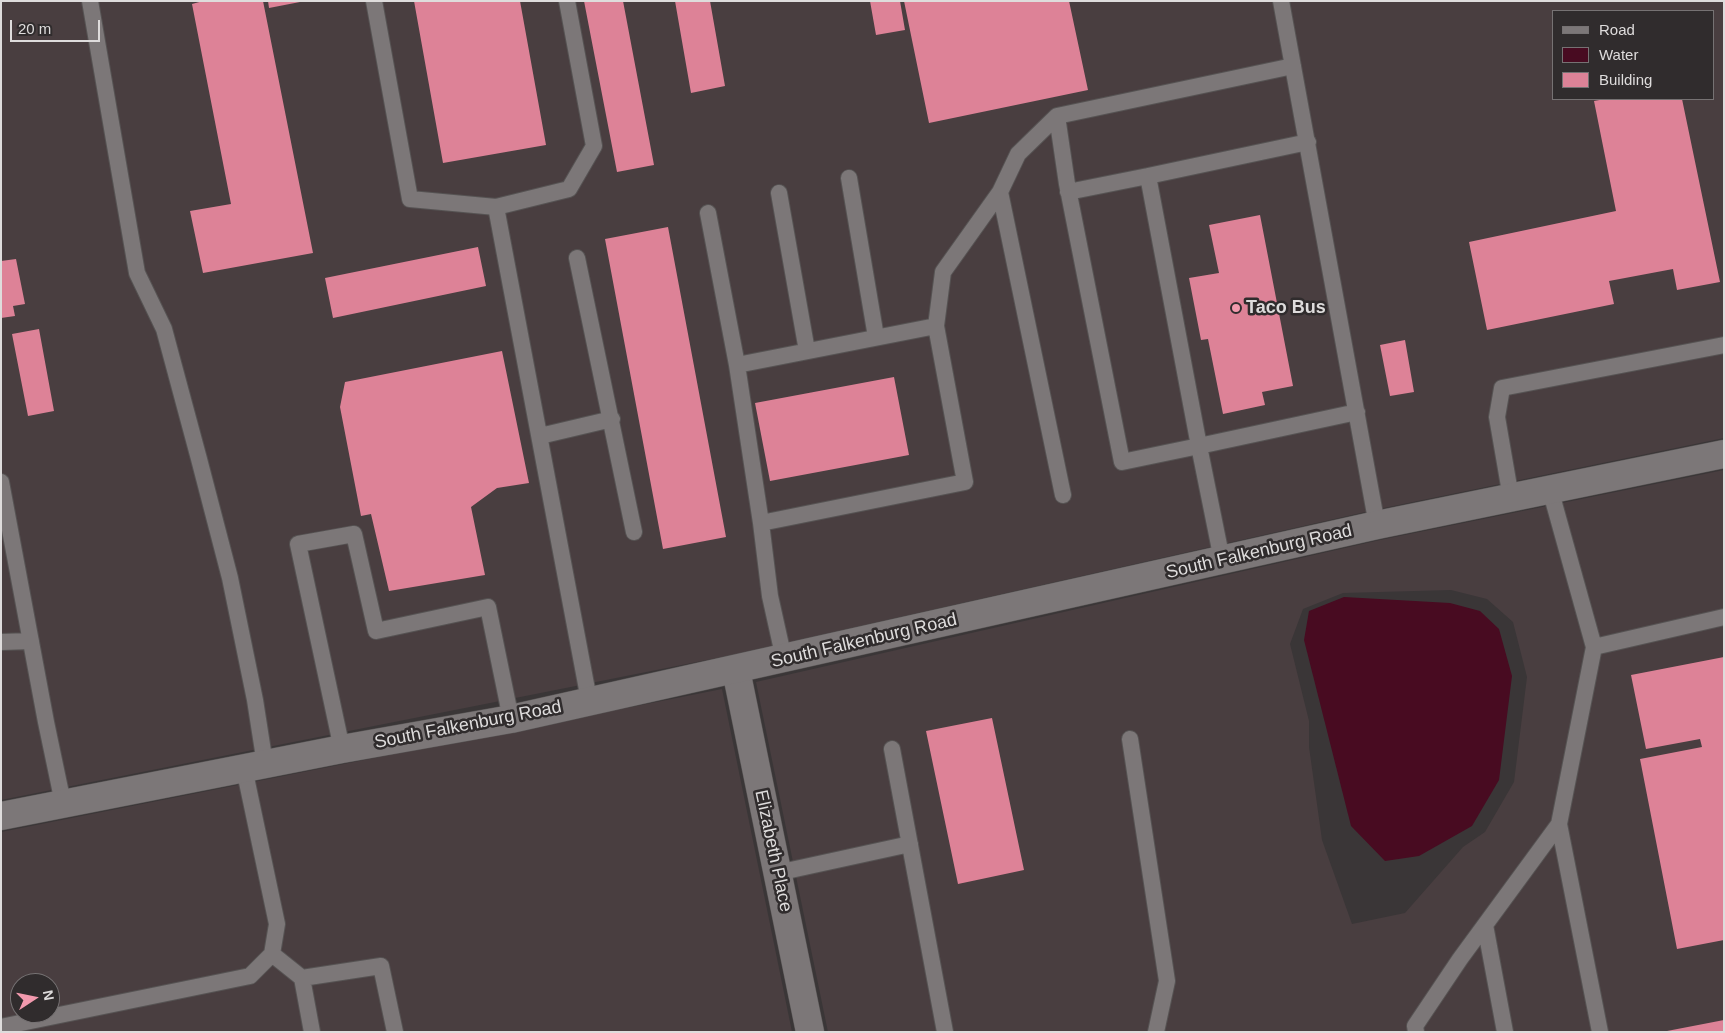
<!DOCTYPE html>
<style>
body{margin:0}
#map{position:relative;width:1725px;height:1033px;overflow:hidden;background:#3a3637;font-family:Helvetica,sans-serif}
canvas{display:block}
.frame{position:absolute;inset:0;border:2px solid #dedcdc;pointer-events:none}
.legend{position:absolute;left:1552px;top:10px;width:162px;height:90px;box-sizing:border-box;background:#302c2d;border:1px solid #767273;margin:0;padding:6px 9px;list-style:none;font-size:15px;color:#dedcdc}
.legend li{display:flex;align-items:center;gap:10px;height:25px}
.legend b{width:25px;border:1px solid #767273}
.north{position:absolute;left:10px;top:973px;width:50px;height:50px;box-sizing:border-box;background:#302c2d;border:1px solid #767273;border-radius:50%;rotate:79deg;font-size:14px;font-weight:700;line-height:20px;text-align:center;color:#dedcdc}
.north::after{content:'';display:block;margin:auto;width:18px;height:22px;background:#f29aae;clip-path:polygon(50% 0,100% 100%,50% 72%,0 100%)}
.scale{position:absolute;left:10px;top:20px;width:90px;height:22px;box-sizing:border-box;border:2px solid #dedcdc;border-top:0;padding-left:6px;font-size:15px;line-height:18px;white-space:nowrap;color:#dedcdc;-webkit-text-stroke:4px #302c2d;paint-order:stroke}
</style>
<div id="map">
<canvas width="1725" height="1033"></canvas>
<div class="frame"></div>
<ul class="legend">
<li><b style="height:6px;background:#7c7778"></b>Road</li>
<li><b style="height:14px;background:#480b21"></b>Water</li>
<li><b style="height:14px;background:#dd8297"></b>Building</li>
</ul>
<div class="north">N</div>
<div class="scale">20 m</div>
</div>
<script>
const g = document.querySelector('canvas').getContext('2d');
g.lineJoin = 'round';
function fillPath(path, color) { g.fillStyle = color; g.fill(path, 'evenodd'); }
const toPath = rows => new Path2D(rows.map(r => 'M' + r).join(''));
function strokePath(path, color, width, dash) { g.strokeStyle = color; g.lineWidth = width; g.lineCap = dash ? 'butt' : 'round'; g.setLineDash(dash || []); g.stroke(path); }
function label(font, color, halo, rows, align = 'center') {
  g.font = font + ' Helvetica,sans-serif'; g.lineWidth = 5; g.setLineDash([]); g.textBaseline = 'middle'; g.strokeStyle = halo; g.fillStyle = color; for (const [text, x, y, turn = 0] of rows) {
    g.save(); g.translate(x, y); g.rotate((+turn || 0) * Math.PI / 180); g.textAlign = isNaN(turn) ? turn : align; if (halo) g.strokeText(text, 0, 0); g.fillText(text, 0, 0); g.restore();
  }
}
const built = toPath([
 [1,1,1724,1,1724,438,1374,510,732,655,1,800],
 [1554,11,1714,11,1714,99,1554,99],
 [1724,470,1724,1032,828,1032,756,682,1380,540],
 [1451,590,1487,599,1513,622,1527,677,1514,782,1485,832,1463,847,1405,913,1352,924,1322,840,1309,747,1309,721,1290,644,1303,609,1343,593],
 [722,689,792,1032,1,1032,1,832],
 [20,983,50,983,50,1013,20,1013]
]);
const water = toPath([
 [1344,597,1450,603,1480,611,1499,629,1512,676,1499,780,1472,826,1419,856,1385,861,1351,826,1304,640,1309,611]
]);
const building = toPath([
 [203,1,263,1,313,253,203,273,190,211,231,204,192,4],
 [268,1,299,1,300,2,269,8],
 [414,1,520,1,546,145,443,163],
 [584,1,623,1,654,165,617,172],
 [675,1,710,1,725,86,691,93],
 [870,1,900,1,905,30,876,35],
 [904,1,1069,1,1088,90,929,123],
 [1605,99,1682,99,1720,282,1677,290,1673,269,1609,281,1614,304,1487,330,1469,242,1616,211,1594,101],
 [1260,215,1293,386,1262,392,1265,405,1223,414,1208,339,1201,340,1189,278,1219,273,1209,225],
 [668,227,726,537,663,549,605,239],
 [478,247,486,286,333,318,325,278],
 [16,259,25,304,13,306,15,316,1,318,1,261],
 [39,329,54,411,28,416,12,334],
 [1405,340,1414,392,1390,396,1380,345],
 [502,351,529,483,497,488,471,507,485,575,389,591,371,514,361,516,340,407,345,382],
 [894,377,909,455,770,481,755,403],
 [1724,657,1724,940,1677,949,1640,759,1702,747,1700,739,1646,749,1631,675],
 [992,718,1024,870,958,884,926,731],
 [1724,1020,1724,1032,1667,1032,1667,1031]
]);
const lane = toPath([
 [90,1,137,273,164,329,199,459,230,578,255,700,265,764],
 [374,1,410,199,496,207,569,189,594,146,567,1],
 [1281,1,1377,525],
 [1293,66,1057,116,1067,184,1122,462,1199,446,1148,176,1308,142],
 [849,178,876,337],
 [1000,192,1063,495],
 [1068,192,1148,176],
 [779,193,807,351],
 [496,207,589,700],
 [708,213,737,365],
 [577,258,634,532],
 [936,326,943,272,1000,192,1018,154,1057,116],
 [540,436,612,419],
 [1,482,46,722,63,803],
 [1550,489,1594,647,1724,617],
 [1511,498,1497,417,1502,388,1724,345],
 [761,523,737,365,936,326,965,482,761,523,770,596,784,659],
 [1222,560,1199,446,1357,412],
 [1,642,31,641],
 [1594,647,1559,824,1600,1032],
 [1130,739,1167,981,1156,1032],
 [342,749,298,544,354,534,376,631,488,607,511,719],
 [892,749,945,1032],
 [777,873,910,844],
 [1485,925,1505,1032],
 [272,954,302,978,312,1032],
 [302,978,381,966,395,1032],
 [1,1027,250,976,272,954,277,924,244,768],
 [1416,1032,1415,1026,1460,959,1559,824]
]);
const street = toPath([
 [736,670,810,1032]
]);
const secondary = toPath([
 [1,816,342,749,511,719,1377,525,1724,454]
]);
const markers = [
 [1236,308,5,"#f29aae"]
];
const poiNames = [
 ["Taco Bus",1246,308]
];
const streetNames = [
 ["South Falkenburg Road",1259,552,-13],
 ["South Falkenburg Road",864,641,-13],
 ["South Falkenburg Road",468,725,-11],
 ["Elizabeth Place",773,851,78]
];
fillPath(built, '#493e40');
fillPath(water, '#480b21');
fillPath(building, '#dd8297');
strokePath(lane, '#565353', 18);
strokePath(street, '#565353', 29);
strokePath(secondary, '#565353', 29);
strokePath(lane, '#7c7778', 16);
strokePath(street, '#7c7778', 28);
strokePath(secondary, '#7c7778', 28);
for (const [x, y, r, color] of markers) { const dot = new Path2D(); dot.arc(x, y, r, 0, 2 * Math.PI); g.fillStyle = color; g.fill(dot); strokePath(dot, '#302c2d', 2); }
label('bold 18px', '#dedcdc', '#302c2d', poiNames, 'left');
label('18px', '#dedcdc', '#302c2d', streetNames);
</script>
